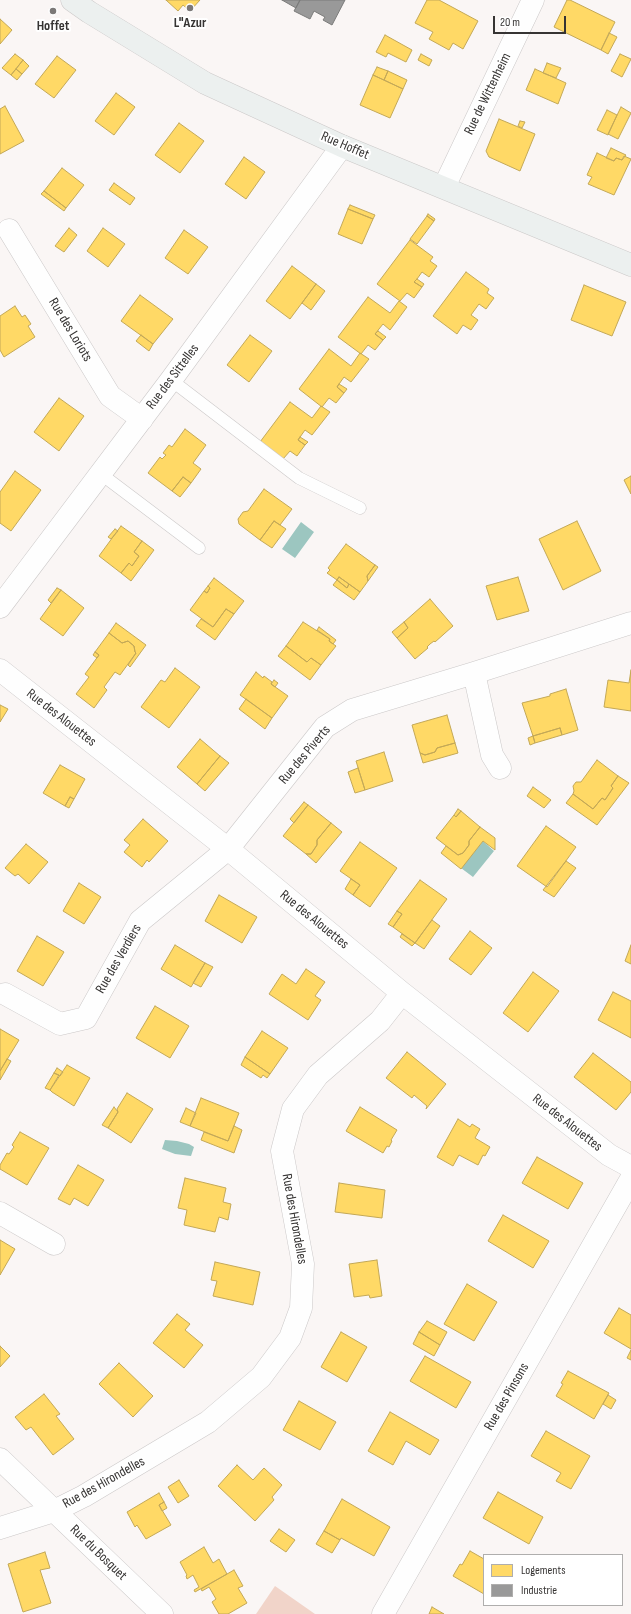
<!DOCTYPE html>
<style>
body{margin:0}
#map{position:relative;width:631px;height:1614px;overflow:hidden;background:#faf6f5;font-family:"Sofia Sans Condensed",sans-serif}
canvas{display:block}
.legend{position:absolute;left:483px;top:1554px;width:140px;height:52px;box-sizing:border-box;background:#fff;border:1px solid #afaead;margin:0;padding:5px 7px;list-style:none;font-size:12px;color:#363433}
.legend li{display:flex;align-items:center;gap:8px;height:20px}
.legend b{width:20px;border:1px solid #afaead}
.scale{position:absolute;left:493px;top:16px;width:73px;height:18px;box-sizing:border-box;border:2px solid #363433;border-top:0;padding-left:5px;font-size:12px;line-height:14px;white-space:nowrap;color:#363433;-webkit-text-stroke:3px #fff;paint-order:stroke}
</style>
<div id="map">
<canvas width="631" height="1614"></canvas>
<ul class="legend">
<li><b style="height:11px;background:#ffd966"></b>Logements</li>
<li><b style="height:11px;background:#999"></b>Industrie</li>
</ul>
<div class="scale">20 m</div>
</div>
<script>
const g = document.querySelector('canvas').getContext('2d');
g.lineJoin = 'round';
function fillPath(path, color) { g.fillStyle = color; g.fill(path, 'evenodd'); }
const toPath = rows => new Path2D(rows.map(r => 'M' + r).join(''));
function strokePath(path, color, width, dash) { g.strokeStyle = color; g.lineWidth = width; g.lineCap = dash ? 'butt' : 'round'; g.setLineDash(dash || []); g.stroke(path); }
function label(font, color, halo, rows, align = 'center') {
  g.font = font + ' "Sofia Sans Condensed",sans-serif'; g.lineWidth = 4; g.setLineDash([]); g.textBaseline = 'middle'; g.strokeStyle = halo; g.fillStyle = color; for (const [text, x, y, turn = 0] of rows) {
    g.save(); g.translate(x, y); g.rotate((+turn || 0) * Math.PI / 180); g.textAlign = isNaN(turn) ? turn : align; if (halo) g.strokeText(text, 0, 0); g.fillText(text, 0, 0); g.restore();
  }
}
const green = toPath([
 [275,1586,315,1614,256,1614]
]);
const water = toPath([
 [301,522,314,532,295,558,282,549],
 [483,841,494,851,473,877,461,868],
 [165,1140,177,1141,189,1144,194,1147,191,1156,175,1154,162,1149]
]);
const homes = toPath([
 [166,0,200,0,190,11,183,5,178,11,166,0],
 [427,0,439,0,478,21,463,49,453,43,449,50,429,39,433,32,415,23,427,0],
 [567,0,570,0,615,22,601,50,554,27,567,0],
 [0,19,12,30,0,44,0,19],
 [609,33,617,37,608,54,601,50,609,33],
 [385,35,412,50,406,62,388,53,386,57,376,52,385,35],
 [15,54,23,60,11,75,2,68,15,54],
 [421,54,432,60,429,66,418,60,421,54],
 [620,54,631,59,622,77,611,71,620,54],
 [57,56,76,70,54,98,35,84,57,56],
 [23,60,29,66,22,74,16,69,23,60],
 [547,63,561,68,556,78,543,73,547,63],
 [377,67,388,71,384,80,373,75,377,67],
 [16,69,22,74,17,80,11,75,16,69],
 [535,69,566,83,558,104,526,90,535,69],
 [388,71,407,80,403,89,384,80,388,71],
 [373,75,403,89,390,118,360,105,373,75],
 [116,93,135,107,114,135,95,121,116,93],
 [5,106,24,141,0,154,0,109,5,106],
 [621,107,631,113,618,139,608,134,621,107],
 [607,110,617,115,608,135,597,130,607,110],
 [499,119,535,134,520,171,489,157,486,151,499,119],
 [520,121,525,122,522,128,518,126,520,121],
 [179,123,204,141,180,173,155,155,179,123],
 [611,148,626,155,622,160,616,158,614,161,606,158,611,148],
 [597,153,614,161,616,158,622,160,624,156,631,159,614,195,588,184,592,177,587,175,597,153],
 [244,157,265,172,246,199,225,184,244,157],
 [62,168,84,185,66,208,44,191,62,168],
 [114,183,135,198,130,205,109,190,114,183],
 [44,191,66,208,64,211,41,194,44,191],
 [350,205,375,215,373,219,348,209,350,205],
 [348,209,373,219,362,244,338,234,348,209],
 [428,214,435,219,434,221,427,216,428,214],
 [427,216,434,221,417,244,410,239,427,216],
 [69,228,77,235,64,252,55,246,69,228],
 [103,228,125,244,108,267,87,251,103,228],
 [184,230,208,247,188,274,165,258,184,230],
 [410,240,433,257,430,261,437,266,429,277,422,272,417,279,414,282,422,287,414,298,407,293,400,301,377,284,410,240],
 [292,266,316,284,290,319,266,301,292,266],
 [466,272,489,289,487,293,494,298,486,309,479,304,471,315,478,320,471,330,463,325,457,334,433,316,466,272],
 [417,279,424,284,422,287,414,282,417,279],
 [316,284,325,291,311,310,302,303,316,284],
 [584,285,626,302,612,336,571,320,584,285],
 [140,295,173,319,153,344,121,321,140,295],
 [368,297,390,313,399,301,407,307,390,330,383,324,375,334,383,340,375,350,368,345,361,354,338,337,368,297],
 [15,306,22,317,25,315,31,324,28,326,35,337,4,357,0,350,0,316,15,306],
 [378,331,386,337,383,340,375,334,378,331],
 [141,335,153,344,149,351,136,341,141,335],
 [250,335,272,351,249,382,227,365,250,335],
 [329,349,351,366,360,353,369,359,351,382,344,377,337,387,344,393,336,403,329,398,322,407,299,389,329,349],
 [339,384,347,389,344,393,337,387,339,384],
 [59,398,84,416,59,451,34,432,59,398],
 [290,402,312,418,321,406,330,412,312,435,305,430,298,440,305,445,297,456,290,451,283,459,260,442,290,402],
 [185,429,206,445,193,463,201,469,191,483,183,477,172,491,148,473,160,457,162,459,166,455,163,453,169,445,172,447,185,429],
 [300,437,308,442,305,445,298,440,300,437],
 [15,471,41,490,11,531,0,523,0,492,15,471],
 [631,476,631,494,624,480,631,476],
 [183,477,191,483,180,497,172,491,183,477],
 [264,489,292,509,280,525,274,521,260,540,239,524,238,519,243,512,248,511,264,489],
 [274,521,286,529,272,548,260,540,274,521],
 [577,521,601,571,563,590,539,539,577,521],
 [121,526,142,541,134,552,139,556,132,566,129,563,121,573,99,556,121,526],
 [115,529,118,531,111,539,108,537,115,529],
 [142,541,154,550,131,581,121,573,129,563,132,566,139,556,134,552,142,541],
 [346,544,375,565,367,576,368,581,360,592,339,577,337,580,327,573,330,570,328,568,346,544],
 [375,565,378,567,368,581,367,576,375,565],
 [339,577,349,584,347,588,337,580,339,577],
 [518,577,529,611,497,620,486,586,518,577],
 [214,578,244,601,234,614,226,609,213,627,190,610,204,591,207,593,210,588,208,586,214,578],
 [337,580,347,588,349,584,360,592,354,600,333,585,337,580],
 [208,586,210,588,207,593,204,591,208,586],
 [57,588,61,590,51,603,48,600,57,588],
 [61,590,84,608,63,636,40,619,61,590],
 [430,599,453,626,435,642,434,641,430,644,427,647,428,648,415,659,397,638,408,628,404,622,430,599],
 [226,609,234,614,215,640,196,626,201,619,213,627,226,609],
 [303,622,330,639,329,641,336,646,321,665,311,658,307,662,286,646,303,622],
 [404,622,408,628,397,638,392,632,404,622],
 [116,623,146,645,130,667,128,665,136,653,135,652,134,646,128,641,122,643,109,633,116,623],
 [319,627,336,640,333,644,329,641,330,639,317,630,319,627],
 [109,633,122,643,128,641,134,646,135,652,136,653,120,675,115,672,104,687,107,690,94,708,76,694,89,677,85,674,99,655,95,652,109,633],
 [286,646,307,662,311,658,321,665,310,680,278,656,286,646],
 [95,652,99,655,97,658,93,655,95,652],
 [175,668,200,687,169,728,141,707,161,680,165,682,175,668],
 [631,670,631,711,604,707,608,680,629,683,631,670],
 [256,672,263,678,264,676,272,682,271,684,288,696,272,718,240,695,256,672],
 [274,680,278,683,275,687,271,684,274,680],
 [566,689,578,730,562,735,560,728,533,736,522,703,550,696,550,694,566,689],
 [246,699,272,718,265,729,239,709,246,699],
 [0,705,8,709,0,722,0,705],
 [447,715,455,743,437,748,435,752,425,755,420,753,412,725,447,715],
 [560,728,562,735,535,743,533,736,560,728],
 [533,736,535,743,530,745,528,738,533,736],
 [200,739,220,756,197,784,177,767,200,739],
 [455,743,458,753,423,763,420,753,425,755,435,752,437,748,455,743],
 [384,752,393,781,365,790,356,761,384,752],
 [220,756,229,763,205,791,197,784,220,756],
 [597,760,618,776,611,786,613,788,605,800,602,798,593,809,573,794,574,791,573,786,576,782,581,782,597,760],
 [60,765,85,779,74,799,70,797,65,806,43,793,60,765],
 [358,768,365,790,355,793,348,772,358,768],
 [618,776,629,783,597,825,566,803,573,794,593,809,602,798,605,800,613,788,611,786,618,776],
 [533,787,551,800,544,808,527,796,533,787],
 [70,797,74,799,69,808,65,806,70,797],
 [304,802,308,805,294,823,290,819,304,802],
 [308,805,331,823,317,840,317,845,311,854,306,854,283,836,308,805],
 [458,809,461,811,456,817,454,815,458,809],
 [461,811,480,827,469,841,469,845,463,853,458,855,436,838,454,815,456,817,461,811],
 [143,819,168,841,149,862,147,860,142,867,124,852,130,845,124,840,143,819],
 [331,823,342,832,316,863,306,854,311,854,317,845,317,840,331,823],
 [546,826,576,847,547,887,517,866,546,826],
 [480,827,495,838,495,850,483,841,461,869,441,853,446,846,458,855,463,853,469,845,469,841,480,827],
 [360,842,397,868,370,907,353,895,360,885,340,871,360,842],
 [26,844,48,862,29,884,18,874,15,876,5,868,26,844],
 [566,861,576,868,554,897,543,890,566,861],
 [351,879,360,885,353,895,345,889,351,879],
 [420,880,447,899,415,943,393,927,402,914,397,911,420,880],
 [79,883,101,897,84,924,63,911,79,883],
 [219,895,257,917,242,943,205,921,219,895],
 [397,911,402,914,393,927,388,924,397,911],
 [432,920,440,926,424,949,415,943,432,920],
 [470,931,492,948,471,975,449,959,470,931],
 [402,934,415,943,412,946,400,937,402,934],
 [37,936,64,952,43,986,17,971,37,936],
 [175,945,205,963,191,987,161,969,175,945],
 [631,945,631,964,625,961,631,945],
 [205,963,213,967,201,987,193,983,205,963],
 [306,969,325,982,315,996,321,1000,308,1020,269,994,282,974,296,984,306,969],
 [533,972,559,991,528,1032,503,1013,533,972],
 [613,992,631,1001,631,1038,598,1020,613,992],
 [155,1006,189,1026,170,1058,136,1038,155,1006],
 [0,1029,19,1040,0,1071,0,1029],
 [262,1031,288,1048,270,1074,245,1057,262,1031],
 [407,1052,446,1084,426,1109,427,1106,414,1095,412,1098,386,1078,407,1052],
 [593,1053,631,1082,631,1092,616,1110,574,1077,593,1053],
 [245,1057,270,1074,267,1078,263,1075,261,1078,241,1065,245,1057],
 [7,1059,11,1061,0,1080,0,1071,7,1059],
 [67,1065,90,1078,74,1106,52,1092,50,1090,67,1065],
 [57,1068,63,1072,60,1076,54,1073,57,1068],
 [54,1073,59,1075,50,1090,45,1088,54,1073],
 [127,1093,153,1109,131,1143,108,1128,118,1112,117,1109,127,1093],
 [201,1098,239,1113,228,1141,190,1126,201,1098],
 [114,1107,118,1112,108,1128,102,1125,114,1107],
 [360,1107,397,1130,391,1140,392,1141,389,1147,387,1146,383,1153,346,1131,360,1107],
 [186,1108,196,1113,190,1126,180,1122,186,1108],
 [458,1119,470,1127,472,1124,480,1129,475,1138,490,1147,485,1156,483,1155,478,1165,459,1155,453,1166,437,1157,458,1119],
 [234,1126,242,1130,234,1153,201,1140,204,1132,228,1141,234,1126],
 [20,1132,49,1148,27,1185,0,1169,0,1165,7,1153,9,1154,14,1147,12,1145,20,1132],
 [537,1157,583,1183,568,1209,522,1183,537,1157],
 [78,1165,104,1180,88,1206,74,1198,70,1205,58,1199,78,1165],
 [185,1178,226,1188,223,1202,231,1204,228,1220,219,1217,215,1232,184,1225,187,1210,178,1208,185,1178],
 [339,1183,385,1190,382,1218,335,1212,339,1183],
 [503,1215,549,1241,533,1268,488,1241,503,1215],
 [0,1240,15,1249,0,1275,0,1240],
 [377,1260,382,1296,370,1298,369,1295,354,1297,349,1264,377,1260],
 [215,1262,260,1272,253,1305,213,1296,217,1281,211,1280,215,1262],
 [467,1284,497,1302,474,1341,444,1324,467,1284],
 [619,1308,631,1315,631,1349,604,1333,619,1308],
 [177,1314,190,1324,185,1330,203,1345,184,1368,153,1343,177,1314],
 [427,1321,447,1332,440,1345,419,1332,427,1321],
 [341,1332,367,1347,347,1382,321,1367,341,1332],
 [419,1332,440,1345,434,1356,413,1344,419,1332],
 [0,1346,10,1356,0,1367,0,1346],
 [631,1350,631,1360,627,1358,631,1350],
 [425,1356,471,1382,456,1408,410,1381,425,1356],
 [119,1363,153,1396,133,1417,99,1384,119,1363],
 [568,1371,609,1393,594,1419,556,1396,563,1384,561,1383,568,1371],
 [44,1394,60,1414,56,1416,74,1439,53,1455,31,1427,26,1430,15,1417,44,1394],
 [608,1395,616,1400,611,1409,603,1404,608,1395],
 [299,1401,336,1422,320,1450,283,1430,299,1401],
 [390,1412,439,1440,430,1455,406,1441,393,1465,368,1451,390,1412],
 [546,1431,590,1456,571,1489,556,1481,561,1473,531,1456,546,1431],
 [237,1465,253,1480,264,1468,282,1485,272,1497,274,1500,255,1521,218,1486,237,1465],
 [179,1480,189,1496,178,1503,168,1487,179,1480],
 [498,1492,543,1517,529,1544,483,1518,498,1492],
 [159,1493,164,1502,159,1505,171,1525,146,1539,137,1525,135,1527,127,1512,159,1493],
 [342,1499,390,1527,374,1556,341,1538,340,1540,324,1531,342,1499],
 [164,1502,167,1508,162,1511,159,1505,164,1502],
 [279,1529,295,1540,286,1552,270,1541,279,1529],
 [324,1531,340,1540,332,1553,316,1544,324,1531],
 [204,1547,213,1563,219,1559,227,1574,195,1592,194,1590,199,1587,193,1575,187,1579,186,1576,187,1575,180,1562,204,1547],
 [470,1551,484,1559,484,1594,453,1576,460,1564,462,1565,470,1551],
 [45,1552,50,1568,40,1570,51,1603,23,1612,8,1564,45,1552],
 [234,1570,243,1586,238,1588,247,1603,228,1614,219,1614,212,1602,216,1599,209,1587,202,1591,201,1589,234,1570],
 [432,1607,444,1614,429,1614,432,1607]
]);
const industry = toPath([
 [282,0,300,0,296,8,282,0],
 [300,0,345,0,332,25,323,20,325,17,314,11,310,19,294,11,300,0]
]);
const lane = toPath([
 [171,380,299,478,360,508],
 [101,474,199,548]
]);
const street = toPath([
 [444,187,533,0],
 [9,230,110,396,142,419],
 [0,607,171,380,342,146],
 [0,670,228,849,402,993,609,1155,631,1167],
 [474,673,492,755,500,768],
 [5,994,60,1024,86,1018,140,921,228,849,325,727,352,710,474,673,631,623],
 [0,1213,54,1244],
 [0,1459,162,1614],
 [0,1528,54,1511,84,1496,208,1422,261,1377,290,1338,301,1308,303,1264,282,1151,293,1109,318,1075,380,1021,402,993],
 [383,1614,631,1179]
]);
const secondary = toPath([
 [72,0,89,12,205,83,342,146,631,265]
]);
const markers = [
 [190,8,4,"#7b7877"],
 [53,11,4,"#7b7877"]
];
const poiNames = [
 ["L\"Azur",190,23],
 ["Hoffet",53,26]
];
const streetNames = [
 ["Rue de Wittenheim",488,94,-64],
 ["Rue Hoffet",345,146,23],
 ["Rue des Loriots",70,330,59],
 ["Rue des Sittelles",173,377,-53],
 ["Rue des Alouettes",61,718,38],
 ["Rue des Piverts",305,755,-50],
 ["Rue des Alouettes",314,920,39],
 ["Rue des Verdiers",119,959,-60],
 ["Rue des Alouettes",567,1123,38],
 ["Rue des Hirondelles",294,1219,80],
 ["Rue des Pinsons",507,1397,-60],
 ["Rue des Hirondelles",104,1483,-29],
 ["Rue du Bosquet",98,1553,44]
];
fillPath(green, '#f1d4c9');
fillPath(water, '#9cc6c0');
fillPath(homes, '#ffd966');
strokePath(homes, '#c3a857', 1);
fillPath(industry, '#999');
strokePath(industry, '#7b7b7a', 1);
strokePath(lane, '#cbc8c8', 13);
strokePath(street, '#cbc8c8', 23);
strokePath(secondary, '#cbc8c8', 23);
strokePath(lane, '#fefefe', 12);
strokePath(street, '#fefefe', 22);
strokePath(secondary, '#ecf0ef', 22);
for (const [x, y, r, color] of markers) { const dot = new Path2D(); dot.arc(x, y, r, 0, 2 * Math.PI); g.fillStyle = color; g.fill(dot); strokePath(dot, '#fff', 1.5); }
label('bold 14px', '#363433', '#fff', poiNames);
label('14px', '#363433', '#fff', streetNames);
</script>
